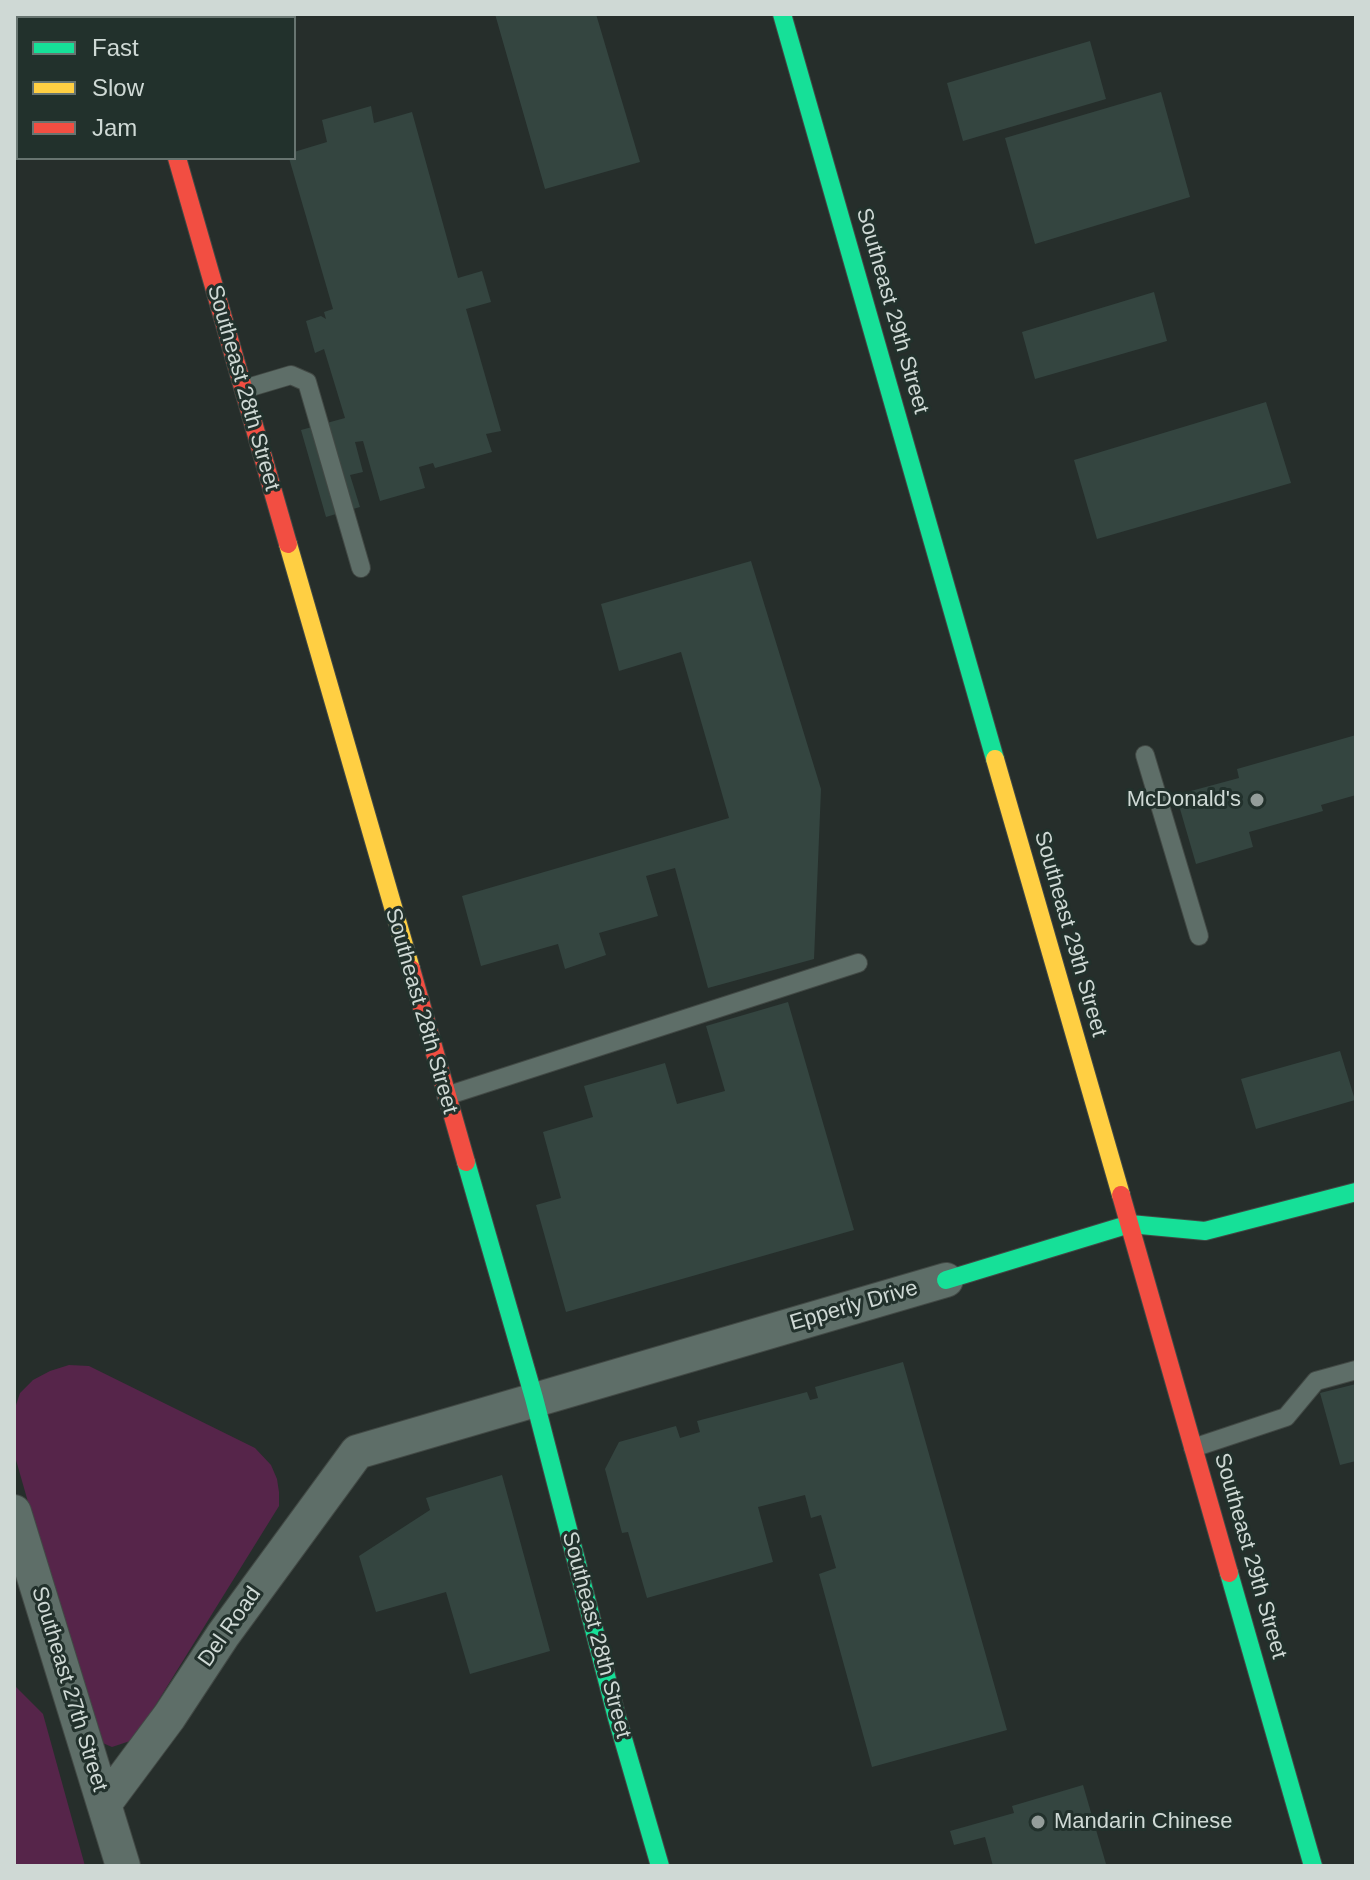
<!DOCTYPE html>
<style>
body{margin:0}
#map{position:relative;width:1370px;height:1880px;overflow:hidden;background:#262e2b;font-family:Arial,sans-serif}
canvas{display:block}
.frame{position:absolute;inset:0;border:16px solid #cfd9d5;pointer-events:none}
.legend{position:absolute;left:16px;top:16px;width:280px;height:144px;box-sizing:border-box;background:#22312c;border:2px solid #677470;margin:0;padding:10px 14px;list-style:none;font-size:24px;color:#cfd9d5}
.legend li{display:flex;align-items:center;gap:16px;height:40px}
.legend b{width:40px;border:2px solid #677470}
</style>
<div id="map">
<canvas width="1370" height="1880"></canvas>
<div class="frame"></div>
<ul class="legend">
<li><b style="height:10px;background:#16e098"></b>Fast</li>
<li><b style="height:10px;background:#ffcf43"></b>Slow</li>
<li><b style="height:10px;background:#f24e42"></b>Jam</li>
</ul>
</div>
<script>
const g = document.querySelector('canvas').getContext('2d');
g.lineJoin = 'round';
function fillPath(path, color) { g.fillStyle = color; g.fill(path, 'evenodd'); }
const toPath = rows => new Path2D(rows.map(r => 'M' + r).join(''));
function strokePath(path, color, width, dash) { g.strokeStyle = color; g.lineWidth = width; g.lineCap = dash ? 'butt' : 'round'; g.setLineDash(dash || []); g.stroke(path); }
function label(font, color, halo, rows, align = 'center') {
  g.font = font + ' Arial,sans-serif'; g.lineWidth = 6; g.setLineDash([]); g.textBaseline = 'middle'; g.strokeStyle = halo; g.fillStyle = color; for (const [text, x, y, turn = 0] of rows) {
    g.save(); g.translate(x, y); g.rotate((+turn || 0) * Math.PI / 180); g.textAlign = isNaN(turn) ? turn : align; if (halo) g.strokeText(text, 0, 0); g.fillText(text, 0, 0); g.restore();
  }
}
const green = toPath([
 [69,1365,89,1366,255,1448,271,1465,277,1479,279,1492,279,1506,140,1730,130,1741,112,1747,98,1741,94,1733,14,1453,14,1411,20,1393,33,1380,50,1371],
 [14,1685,43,1714,85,1866,14,1866]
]);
const building = toPath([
 [495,14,596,14,640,162,545,189],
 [1090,41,1106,99,963,141,947,83],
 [1161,92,1190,197,1035,244,1005,138],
 [371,106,374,123,412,112,458,278,482,271,491,302,466,309,501,431,486,434,492,452,435,468,433,463,419,467,425,488,380,501,363,441,355,442,363,472,350,475,360,507,326,517,301,430,345,418,324,349,315,353,306,321,321,316,326,319,324,312,333,309,289,158,294,158,294,152,327,142,322,120],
 [1154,292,1167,341,1035,379,1022,332],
 [1266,402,1291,483,1097,539,1074,460],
 [751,561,821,789,814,959,708,988,675,868,646,876,658,916,599,933,606,955,565,969,558,944,481,966,462,896,729,818,681,652,619,671,601,604],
 [1356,735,1356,795,1321,805,1323,811,1249,832,1253,847,1196,864,1176,795,1239,778,1237,769],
 [788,1002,854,1230,566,1312,536,1205,561,1198,543,1132,593,1117,584,1086,665,1063,677,1104,725,1091,706,1026],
 [1340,1051,1355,1100,1256,1129,1241,1079],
 [903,1362,1007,1730,872,1767,819,1574,836,1568,821,1515,811,1518,805,1495,758,1507,773,1562,647,1598,628,1532,622,1533,605,1469,619,1442,676,1426,680,1438,700,1432,697,1421,807,1392,810,1400,818,1398,815,1387],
 [1356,1384,1356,1461,1340,1465,1320,1393],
 [502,1475,550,1651,470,1674,446,1592,376,1612,359,1556,430,1510,426,1498],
 [1083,1785,1106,1864,1098,1866,993,1866,985,1837,954,1845,950,1831,1014,1813,1012,1806]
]);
const lane = toPath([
 [244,389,291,375,307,382,361,568],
 [1145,755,1199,936],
 [446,1096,858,963],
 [1193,1448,1286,1417,1316,1381,1356,1370]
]);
const street = toPath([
 [136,14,137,18],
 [14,1512,123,1866],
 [105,1803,169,1717,223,1635,357,1452,946,1280]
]);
const fast = toPath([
 [782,14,995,759],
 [466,1162,534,1398,617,1718,660,1866],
 [946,1280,1130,1224,1205,1231,1356,1192],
 [1229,1573,1313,1866]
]);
const slow = toPath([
 [288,544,411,969],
 [995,759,1121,1195]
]);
const jam = toPath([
 [177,158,288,544],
 [411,969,466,1162],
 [1121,1195,1229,1573]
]);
const markers = [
 [1257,800,8,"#949d9a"],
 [1038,1822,8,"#949d9a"]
];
const streetNames = [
 ["Southeast 29th Street",892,311,74],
 ["Southeast 28th Street",243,388,74],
 ["Southeast 29th Street",1070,934,74],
 ["Southeast 28th Street",421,1011,74],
 ["Epperly Drive",854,1306,-16],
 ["Southeast 29th Street",1250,1556,74],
 ["Del Road",230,1627,-55],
 ["Southeast 28th Street",596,1635,75],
 ["Southeast 27th Street",69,1689,73]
];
const poiNames = [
 ["McDonald's",1241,800],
 ["Mandarin Chinese",1054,1822,"left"]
];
fillPath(green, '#56254a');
fillPath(building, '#344540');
strokePath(lane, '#424945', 20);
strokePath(street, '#424945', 36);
strokePath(fast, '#424945', 20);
strokePath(slow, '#424945', 20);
strokePath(jam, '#424945', 20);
strokePath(lane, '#5e6e68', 18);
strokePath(street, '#5e6e68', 34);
strokePath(fast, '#16e098', 18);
strokePath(slow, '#ffcf43', 18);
strokePath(jam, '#f24e42', 18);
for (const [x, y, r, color] of markers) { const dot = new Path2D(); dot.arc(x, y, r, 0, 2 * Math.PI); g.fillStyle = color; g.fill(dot); strokePath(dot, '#22312c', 3); }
label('22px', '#cfd9d5', '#22312c', streetNames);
label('22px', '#cfd9d5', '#22312c', poiNames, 'right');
</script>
